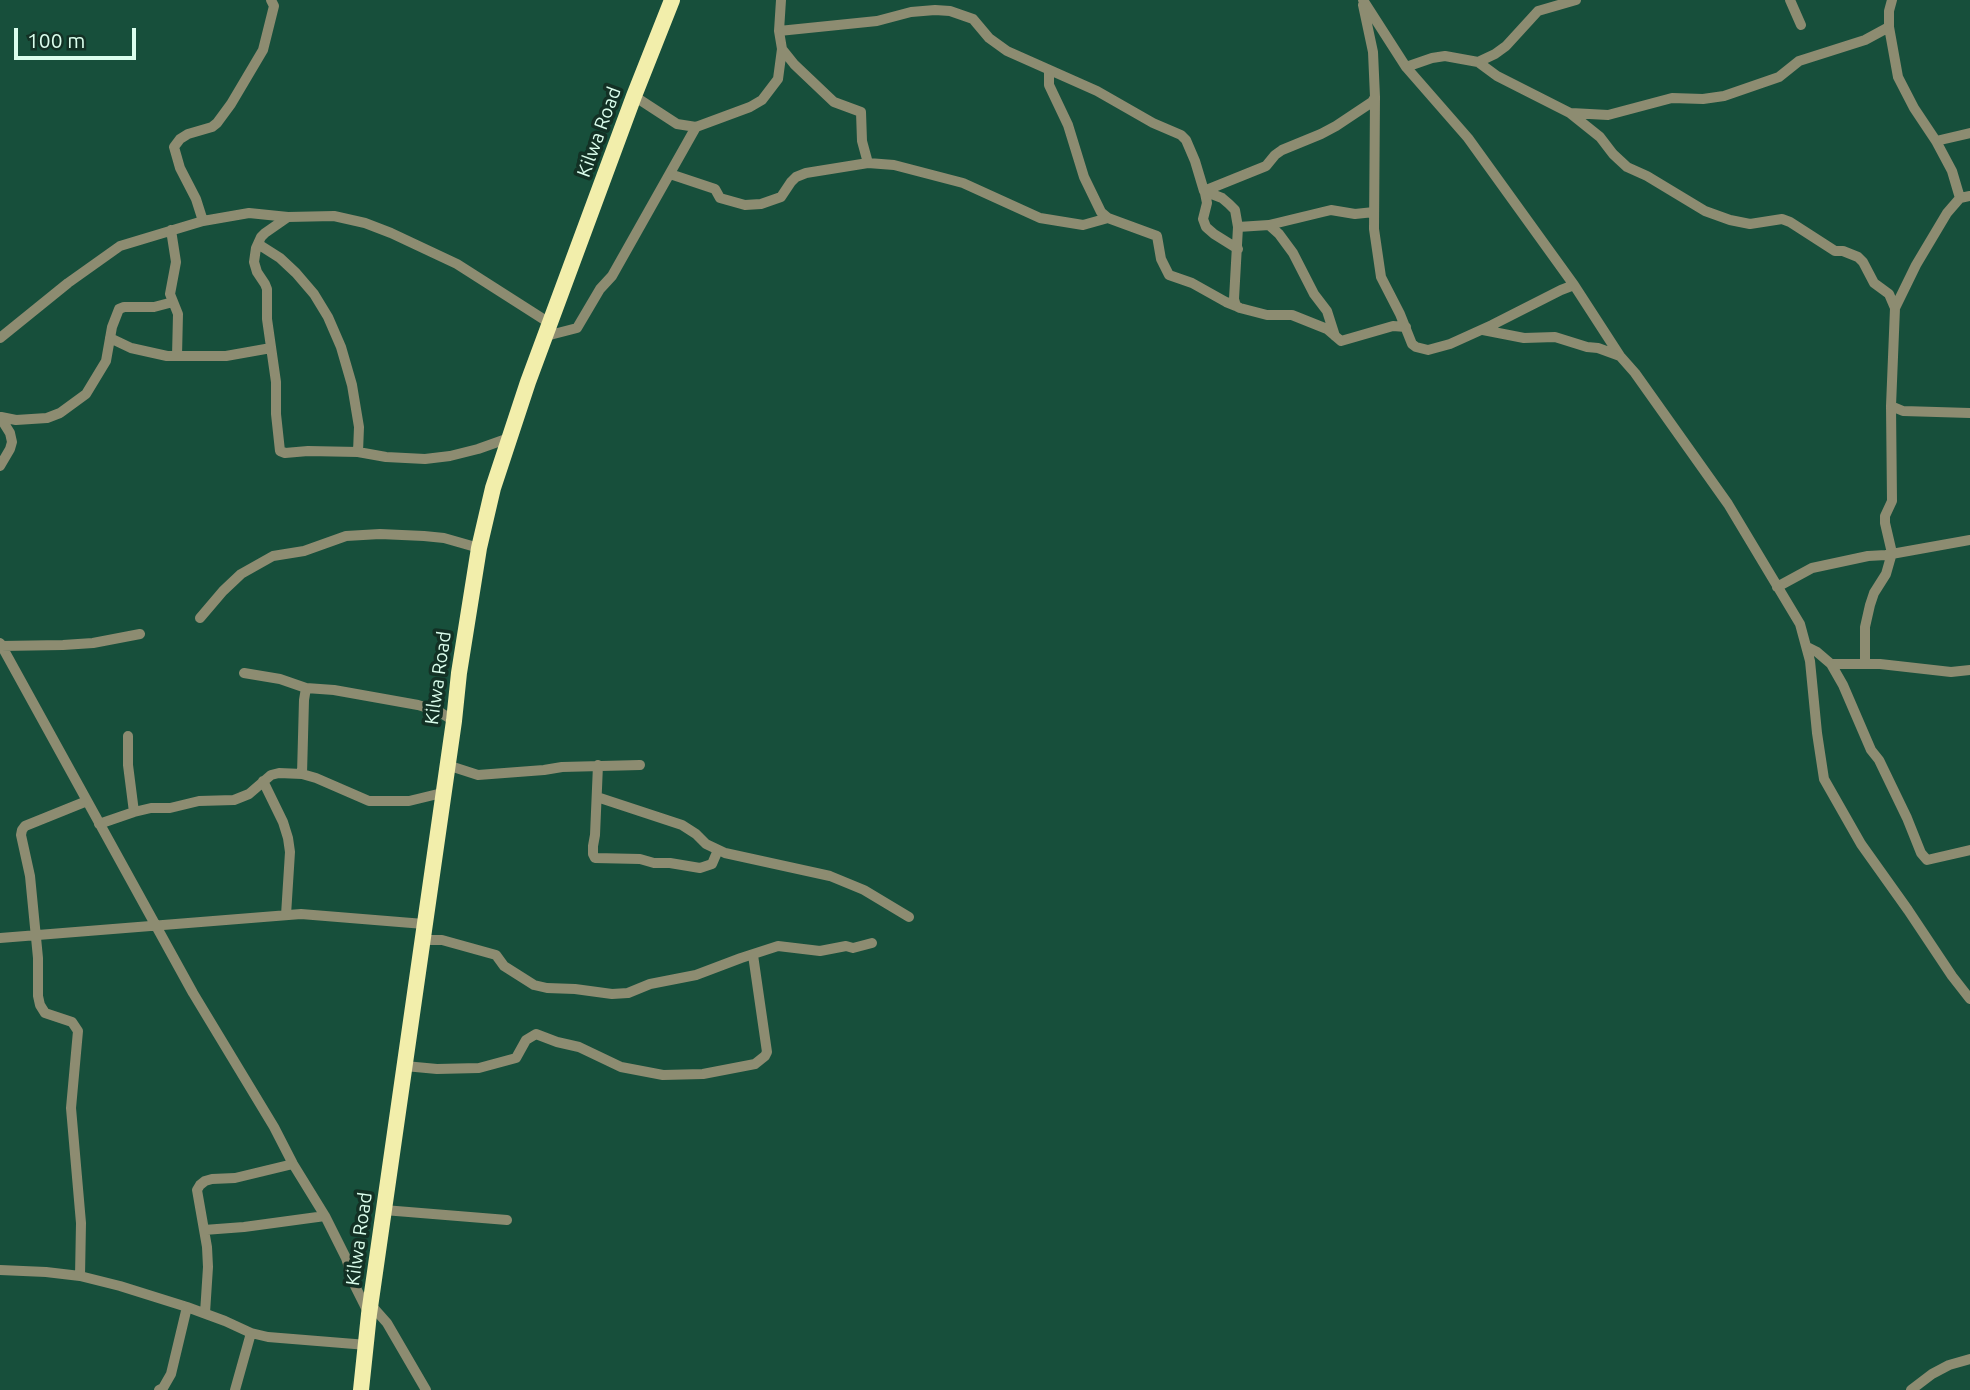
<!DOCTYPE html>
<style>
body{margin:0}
#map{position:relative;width:1970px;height:1390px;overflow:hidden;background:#174f3b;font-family:Ubuntu,sans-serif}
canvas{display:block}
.scale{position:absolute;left:14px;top:28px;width:122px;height:32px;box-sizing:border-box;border:4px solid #dbfeed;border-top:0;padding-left:9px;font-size:21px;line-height:24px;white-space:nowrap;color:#dbfeed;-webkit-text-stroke:5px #133125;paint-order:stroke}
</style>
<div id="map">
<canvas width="1970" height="1390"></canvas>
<div class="scale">100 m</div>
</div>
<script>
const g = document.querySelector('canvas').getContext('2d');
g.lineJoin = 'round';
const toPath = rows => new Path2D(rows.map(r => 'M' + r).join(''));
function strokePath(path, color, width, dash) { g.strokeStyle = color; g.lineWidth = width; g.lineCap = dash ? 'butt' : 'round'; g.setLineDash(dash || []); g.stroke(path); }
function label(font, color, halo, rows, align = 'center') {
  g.font = font + ' Ubuntu,sans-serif'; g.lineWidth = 7; g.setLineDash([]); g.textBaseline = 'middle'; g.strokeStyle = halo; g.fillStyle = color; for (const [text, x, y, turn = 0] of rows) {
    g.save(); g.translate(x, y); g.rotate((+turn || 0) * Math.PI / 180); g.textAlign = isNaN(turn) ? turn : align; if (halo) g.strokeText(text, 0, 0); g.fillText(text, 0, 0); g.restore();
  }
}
const minor = toPath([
 [1363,0,1406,67,1468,138,1574,285,1620,356,1635,373,1728,504,1800,624,1810,661,1817,733,1824,779,1861,844,1908,910,1952,976,1970,999],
 [1790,0,1801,25],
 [1892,0,1889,11,1889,27,1898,77,1914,108,1936,141,1952,171,1960,198],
 [1363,5,1373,52,1375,97,1374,229,1381,277,1400,314,1412,344,1416,347,1428,350,1450,344,1492,325,1561,290,1574,285],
 [779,31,877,21,911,12,935,10,950,11,973,19,989,38,1007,51,1097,91,1153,123,1181,135,1186,140,1195,161,1204,191,1222,198,1229,204,1235,210,1238,227,1269,225,1279,234,1293,253,1314,294,1327,311,1335,336],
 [782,49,794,64,834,102,861,112,862,141,868,163],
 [1478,62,1495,54,1506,46,1538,11,1576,0],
 [1406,67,1432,58,1445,56,1478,62,1497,76,1570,113,1600,137,1613,154,1627,167,1647,176,1705,211,1730,220,1750,224,1782,219,1790,222,1835,251,1843,251,1858,257,1863,262,1874,283,1889,294,1895,308],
 [1049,70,1049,85,1068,125,1084,177,1101,212,1108,218,1157,236,1161,259,1169,275,1192,283,1226,302,1236,306],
 [634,96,677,124,696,127,750,107,762,100,778,79,782,49,779,31,781,0],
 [1571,113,1608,115,1672,98,1703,99,1724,96,1779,77,1799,61,1865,40,1889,27],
 [1936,141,1970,133],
 [670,174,715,189,720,198,745,205,761,204,781,197,791,182,796,177,806,173,868,163,894,165,963,183,1040,218,1083,225,1108,218],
 [1204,191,1266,166,1275,155,1282,150,1321,134,1336,126,1372,102,1375,97],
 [1205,193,1207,203,1203,219,1206,227,1214,234,1238,249],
 [288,217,265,233,261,237,256,248,254,262,257,272,265,284,267,289,267,319,276,382,276,414,280,451,285,453,308,451,358,452,386,457,425,459,450,456,478,449,509,438],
 [203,221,196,199,180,168,174,147,180,139,188,134,212,127,217,123,231,104,263,50,274,6,271,0],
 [1269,225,1331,210,1355,214,1374,212],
 [1238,227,1234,299,1236,306,1240,308,1267,315,1292,315,1327,329,1341,341,1393,326,1406,327],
 [171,230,176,262,170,294,178,314,177,356],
 [258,244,280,258,296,273,314,294,328,317,341,347,352,385,359,427,358,452],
 [1483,330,1524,338,1555,337,1587,347,1598,348,1620,356],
 [546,336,577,328,600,289,612,276,696,127],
 [0,338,68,283,120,246,203,221,249,213,288,217,334,216,365,223,391,233,457,264,551,324],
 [110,338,131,348,167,356,226,356,271,348],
 [1891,406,1903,411,1970,413],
 [0,417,10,433,12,442,10,449,0,466],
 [1,417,16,420,47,418,60,413,86,394,106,361,112,327,119,309,124,307,154,307,173,302],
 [1777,587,1812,568,1868,556,1886,555,1970,540],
 [200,618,223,591,241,574,273,556,304,551,346,536,380,534,424,536,444,538,479,548],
 [0,643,193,993,274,1127,293,1164,325,1216,346,1258,355,1286,368,1312],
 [1,646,63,645,93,643,140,634],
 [1807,647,1817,652,1831,664,1843,685,1871,750,1879,760,1907,818,1921,853,1927,860,1970,850],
 [1865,663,1865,627,1870,605,1874,593,1886,574,1892,553,1885,523,1885,516,1892,501,1891,406,1895,308,1916,265,1947,213,1960,198,1970,196],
 [1831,664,1880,664,1951,672,1970,670],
 [244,673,280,679,306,688,334,690,418,705,438,711,454,721],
 [128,736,128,765,134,812],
 [447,765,478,775,544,770,562,767,640,765],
 [598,765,595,835,593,846,593,854,595,858,640,859,654,863,670,863,700,868,712,864,718,850],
 [302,774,304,700,306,688],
 [263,781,283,822,288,838,290,852,286,915],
 [597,797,682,825,696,834,706,844,725,853,830,876,864,890,909,917],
 [99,824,134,812,151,808,170,808,199,801,234,800,249,794,271,775,279,773,302,774,316,778,369,801,409,801,442,793],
 [0,938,301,914,424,924],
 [422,940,442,940,496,955,504,966,534,985,547,988,575,989,612,994,628,993,650,984,696,975,741,958,778,946,820,951,846,946,853,948,872,943],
 [405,1066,437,1069,479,1068,516,1058,526,1040,536,1034,557,1042,579,1047,621,1067,663,1075,703,1074,755,1064,765,1056,767,1052,753,955],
 [384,1210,507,1220],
 [204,1230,244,1227,325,1216],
 [0,1270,46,1272,80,1276,120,1286,187,1307,225,1321,251,1333,268,1337,367,1345],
 [80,1276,81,1223,71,1108,78,1031,72,1022,45,1013,40,1005,38,996,38,958,30,876,21,835,22,830,25,826,87,801],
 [371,1305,387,1323,426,1390],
 [205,1313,208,1267,207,1247,197,1190,200,1185,205,1181,212,1179,235,1178,293,1164],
 [159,1390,163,1388,171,1374,187,1307],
 [235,1390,251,1333],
 [1911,1390,1932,1374,1949,1365,1970,1359]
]);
const highway = toPath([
 [361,1390,369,1314,454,721,459,673,479,548,493,488,528,382,634,96,672,0]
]);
const streetNames = [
 ["Kilwa Road",599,132,-70],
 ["Kilwa Road",438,678,-82],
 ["Kilwa Road",359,1239,-82]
];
strokePath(minor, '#8d8c71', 10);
strokePath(highway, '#f2eeab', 16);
label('19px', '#dbfeed', '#133125', streetNames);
</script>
